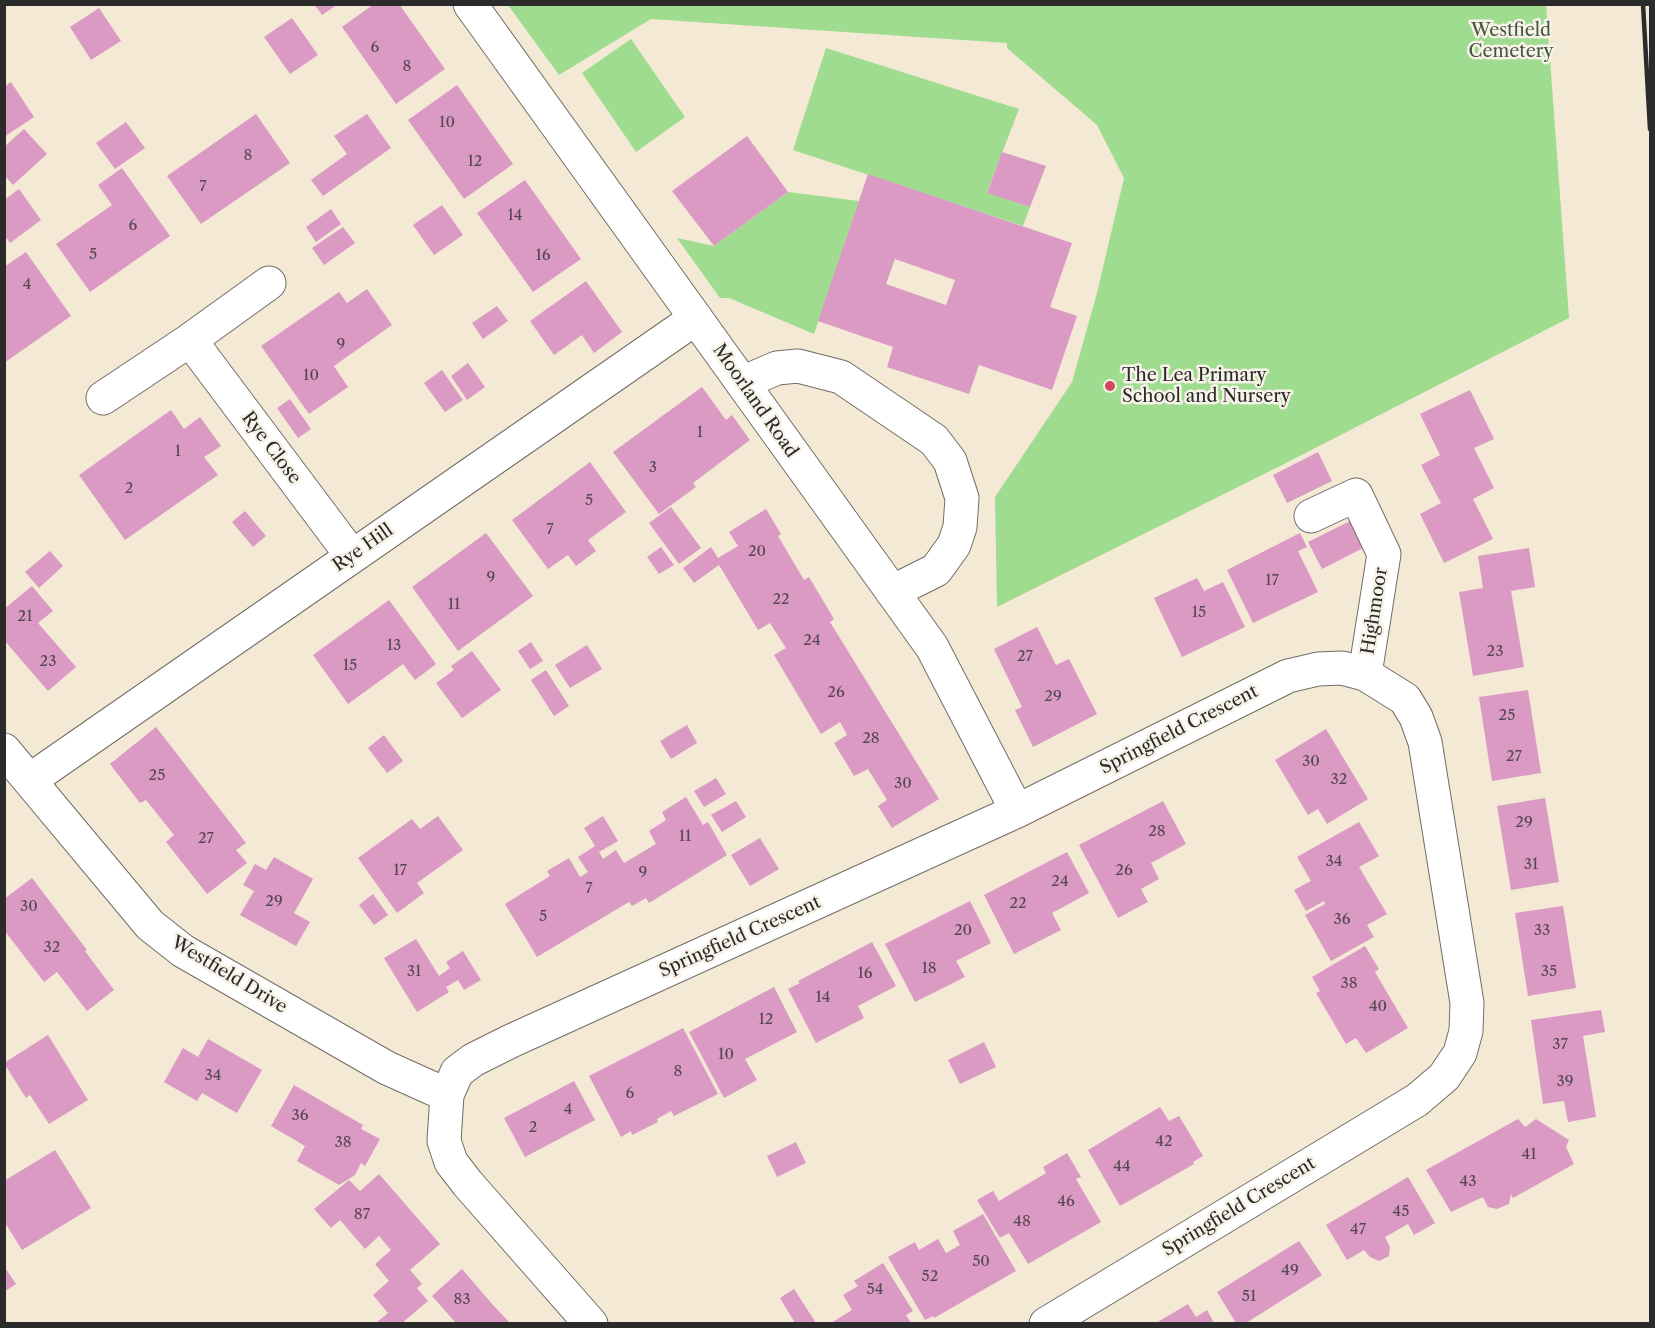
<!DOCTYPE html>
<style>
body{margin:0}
#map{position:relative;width:1655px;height:1328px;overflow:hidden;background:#f4e9d5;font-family:"Libre Caslon Text",serif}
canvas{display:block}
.frame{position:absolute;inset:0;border:6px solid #2b2b2b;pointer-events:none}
</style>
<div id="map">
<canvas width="1655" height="1328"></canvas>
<div class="frame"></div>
</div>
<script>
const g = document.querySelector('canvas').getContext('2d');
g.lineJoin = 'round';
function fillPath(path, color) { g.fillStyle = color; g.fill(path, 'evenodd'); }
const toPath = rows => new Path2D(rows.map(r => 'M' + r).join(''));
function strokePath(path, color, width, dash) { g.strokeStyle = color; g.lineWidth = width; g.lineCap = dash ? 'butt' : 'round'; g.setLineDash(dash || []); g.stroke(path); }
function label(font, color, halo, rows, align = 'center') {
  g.font = font + ' "Libre Caslon Text",serif'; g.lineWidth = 5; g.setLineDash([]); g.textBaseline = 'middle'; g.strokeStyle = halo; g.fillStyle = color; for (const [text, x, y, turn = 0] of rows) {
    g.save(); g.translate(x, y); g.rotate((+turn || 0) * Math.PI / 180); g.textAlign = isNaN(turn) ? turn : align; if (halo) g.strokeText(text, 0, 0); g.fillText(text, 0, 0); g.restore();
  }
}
const green = toPath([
 [508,5,1546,5,1569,318,1282,465,997,607,995,497,1072,382,1097,293,1124,178,1097,125,1007,48,1007,43,651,19,559,75],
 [631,39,685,117,636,152,582,73],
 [826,48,1019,109,987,192,1030,207,1023,226,793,150],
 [788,192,859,201,814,334,729,298,720,298,677,238,714,246]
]);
const building = toPath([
 [314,4,338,4,322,15],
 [374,4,399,4,445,69,396,104,342,27],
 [99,8,121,41,91,60,70,27],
 [292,18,318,55,290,74,264,37],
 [11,82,34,117,4,137,4,87],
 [457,85,513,164,464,199,408,120],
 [256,114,290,163,201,224,167,176],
 [367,114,391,148,323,196,311,180,347,154,334,136],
 [126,122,145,148,115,169,96,143],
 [24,129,47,154,13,185,4,175,4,147],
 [747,136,788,192,714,246,672,191],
 [1002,152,1046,166,1030,207,987,193],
 [122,168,170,236,90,292,56,244,112,205,98,185],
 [868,174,1072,243,1050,307,1077,316,1052,390,979,365,969,394,887,367,893,347,818,321],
 [895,259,955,280,946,305,886,284],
 [525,180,581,259,533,292,477,213],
 [19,189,41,220,10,243,4,235,4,200],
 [442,205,463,235,434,255,413,225],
 [331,209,341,224,316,242,306,227],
 [343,227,355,243,324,265,312,248],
 [26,252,71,316,4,363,4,267],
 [586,281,622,332,594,353,582,335,554,355,530,321],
 [367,289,392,325,334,366,348,387,309,414,261,346,339,292,347,303],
 [497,306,508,321,483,339,472,323],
 [468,363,485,387,467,400,451,376],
 [442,370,463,400,445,412,424,383],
 [702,387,726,420,732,415,750,440,693,483,696,487,659,514,613,452],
 [1470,390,1494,439,1474,448,1494,488,1473,499,1493,539,1444,563,1420,514,1441,503,1421,465,1440,455,1420,414],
 [290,399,311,429,298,438,277,408],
 [171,410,184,429,200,417,221,446,204,457,218,475,125,540,79,475],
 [1318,452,1332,481,1287,503,1273,475],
 [590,462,626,512,588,540,596,551,576,566,568,555,548,569,512,520],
 [671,507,701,548,679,564,649,523],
 [766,509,781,534,778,536,804,580,809,577,834,619,830,622,939,799,892,828,878,806,887,800,868,769,854,776,834,743,847,735,840,722,821,734,774,655,786,648,770,623,758,630,719,565,694,583,683,568,711,547,718,558,738,546,729,532],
 [245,511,266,536,253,547,232,522],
 [1352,520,1365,547,1322,569,1308,542],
 [486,533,533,596,458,651,412,587],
 [1300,533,1307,547,1298,551,1318,592,1253,623,1227,570],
 [661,547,674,565,659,574,647,557],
 [1529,548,1535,587,1511,591,1524,667,1473,676,1459,592,1483,588,1478,556],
 [50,551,63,566,39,588,25,572],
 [1197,578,1204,591,1223,582,1245,627,1182,657,1154,598],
 [32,586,53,611,38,623,76,667,48,691,4,640,4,609],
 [389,600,436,664,415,680,403,664,348,704,313,655],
 [1037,627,1056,665,1069,659,1097,714,1033,747,1015,710,1022,707,994,649],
 [531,642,543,661,530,669,518,651],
 [587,645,602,669,570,688,555,665],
 [472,651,501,690,462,718,436,683,454,670,451,666],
 [546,670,569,706,554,716,531,680],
 [1528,690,1541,773,1492,781,1479,697],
 [687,725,697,743,671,759,660,741],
 [156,727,246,843,236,850,247,863,207,894,166,842,174,835,146,800,140,803,110,764],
 [1326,729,1368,799,1327,824,1318,809,1308,815,1275,760],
 [384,735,403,761,387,773,368,748],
 [716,778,726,794,704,807,694,791],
 [686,797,703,825,708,822,727,855,649,903,646,898,632,906,629,902,537,957,505,904,550,876,547,871,569,858,580,877,588,872,578,857,595,846,584,828,603,816,618,841,599,852,603,859,616,850,624,863,656,844,649,831,666,820,662,812],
 [1545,798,1559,882,1511,890,1497,806],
 [736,801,746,817,722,832,711,815],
 [1163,801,1186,844,1151,863,1159,879,1141,889,1148,902,1118,918,1079,845],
 [438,816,463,850,417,883,424,893,397,913,358,858,412,819,420,829],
 [1359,822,1379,856,1359,867,1387,914,1367,925,1374,937,1331,961,1305,915,1325,904,1324,901,1306,911,1294,890,1311,881,1297,857],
 [760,838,779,869,750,886,731,855],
 [1067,852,1089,893,1052,913,1061,930,1014,954,984,895],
 [274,857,313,879,294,913,310,922,296,946,240,915,254,891,243,885,255,864,266,870],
 [32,878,87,950,85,951,114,990,87,1011,57,972,44,982,4,930,4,899],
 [373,894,388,915,374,925,359,905],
 [970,901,991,943,956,961,965,977,915,1002,885,944],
 [1563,906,1576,988,1528,996,1515,913],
 [416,939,439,976,450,968,446,962,463,951,481,980,464,990,458,980,446,987,449,992,417,1012,384,958],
 [872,942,896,986,858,1006,864,1018,816,1043,788,989,800,983,798,981],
 [1365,946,1379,969,1375,972,1408,1028,1366,1053,1356,1038,1346,1044,1316,993,1320,991,1312,977],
 [774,987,797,1032,745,1059,757,1080,724,1098,689,1032],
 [1601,1010,1605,1032,1583,1036,1596,1117,1568,1122,1564,1101,1543,1104,1531,1020],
 [683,1028,718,1094,674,1116,671,1111,657,1119,658,1122,632,1135,631,1131,621,1137,589,1076],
 [48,1035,88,1100,49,1124,30,1095,26,1098,4,1063],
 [208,1039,262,1070,237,1113,202,1093,197,1101,164,1082,183,1048,198,1057],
 [984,1042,996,1067,960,1084,948,1060],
 [574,1081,595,1120,525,1157,504,1118],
 [294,1085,363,1125,361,1129,380,1139,365,1166,361,1163,355,1175,339,1185,297,1161,305,1146,271,1126],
 [1160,1107,1169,1121,1179,1116,1203,1156,1193,1162,1194,1164,1120,1206,1088,1150],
 [1518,1119,1525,1127,1536,1119,1569,1140,1566,1147,1574,1164,1513,1198,1511,1194,1509,1204,1497,1209,1488,1207,1483,1197,1451,1212,1426,1170],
 [796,1142,806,1163,777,1177,767,1156],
 [55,1150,91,1208,22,1250,4,1221,4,1181],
 [1067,1153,1081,1177,1076,1179,1101,1222,1028,1264,1009,1233,1000,1238,977,1200,993,1191,999,1201,1046,1173,1043,1167],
 [379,1174,440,1244,410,1270,422,1284,417,1288,428,1301,402,1323,376,1323,388,1313,373,1295,389,1281,375,1264,391,1250,379,1236,365,1249,340,1220,331,1228,314,1209,349,1180,360,1191],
 [1408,1177,1435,1223,1414,1235,1408,1224,1385,1237,1390,1247,1389,1256,1379,1261,1370,1257,1364,1250,1347,1260,1326,1225],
 [983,1214,1016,1271,934,1318,933,1316,925,1320,888,1257,915,1242,919,1250,938,1239,946,1253,960,1245,953,1231],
 [1299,1241,1322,1275,1246,1323,1236,1323,1217,1292],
 [883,1263,913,1311,906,1315,911,1323,831,1323,852,1310,843,1295,858,1286,854,1281],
 [4,1266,16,1284,4,1292],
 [462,1269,493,1305,510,1323,456,1323,432,1296],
 [794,1289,816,1323,795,1323,780,1298],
 [1188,1304,1196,1317,1207,1310,1214,1323,1156,1323]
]);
const minor = toPath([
 [470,4,932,647,1017,811],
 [190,340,269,283],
 [742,383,777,368,798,366,841,377,934,440,950,461,962,498,960,527,954,545,936,570,892,592],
 [103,398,190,340,352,556],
 [1311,516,1356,495,1384,554,1365,674],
 [4,750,150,925,183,951,387,1068,447,1095],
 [30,780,696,318],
 [591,1324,468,1184,451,1162,444,1141,447,1095,457,1072,473,1060,511,1041,1017,811,1288,676,1318,669,1342,668,1365,674,1405,699,1416,717,1425,742,1467,1003,1466,1031,1460,1053,1444,1077,1417,1100,1046,1324]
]);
const rail = toPath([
 [1643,4,1650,129]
]);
const markers = [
 [1110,386,6,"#d1495b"]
];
const numberNames = [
 ["6",375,48],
 ["8",407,67],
 ["10",447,123],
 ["8",248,156],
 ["12",475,162],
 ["7",203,187],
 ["14",515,216],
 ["6",133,226],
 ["5",93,255],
 ["16",543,256],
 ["4",27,285],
 ["9",341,345],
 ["10",311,376],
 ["1",700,433],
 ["1",178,452],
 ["3",653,468],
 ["2",129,489],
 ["5",589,501],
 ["7",550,530],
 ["20",757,552],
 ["9",491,578],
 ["17",1272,581],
 ["22",781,600],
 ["11",454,605],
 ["15",1199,613],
 ["21",25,617],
 ["24",812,641],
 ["13",394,646],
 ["23",1495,652],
 ["27",1025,657],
 ["23",48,662],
 ["15",350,666],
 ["26",836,693],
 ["29",1053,697],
 ["25",1507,716],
 ["28",871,739],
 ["27",1514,757],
 ["30",1311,762],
 ["25",157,776],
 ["32",1339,780],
 ["30",903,784],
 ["29",1524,823],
 ["28",1157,832],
 ["11",685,837],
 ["27",206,839],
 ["34",1334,862],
 ["31",1531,865],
 ["17",400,871],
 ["26",1124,871],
 ["9",643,873],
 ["24",1060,882],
 ["7",589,889],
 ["29",274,902],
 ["22",1018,904],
 ["30",29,907],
 ["5",543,917],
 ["36",1342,920],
 ["20",963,931],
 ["33",1542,931],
 ["32",52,948],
 ["18",929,969],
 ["31",414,972],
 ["35",1549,972],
 ["16",865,974],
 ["38",1349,984],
 ["14",823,998],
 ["40",1378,1007],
 ["12",766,1020],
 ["37",1560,1045],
 ["10",726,1055],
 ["8",678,1072],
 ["34",213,1076],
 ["39",1565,1082],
 ["6",630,1094],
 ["4",568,1110],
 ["36",300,1116],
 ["2",533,1128],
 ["42",1164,1142],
 ["38",343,1143],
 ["41",1529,1155],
 ["44",1122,1167],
 ["43",1468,1182],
 ["46",1066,1202],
 ["45",1401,1212],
 ["87",362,1215],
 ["48",1022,1222],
 ["47",1358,1230],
 ["50",981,1262],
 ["49",1290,1271],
 ["52",930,1277],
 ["54",875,1290],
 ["51",1249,1297],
 ["83",462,1300]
];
const parkNames = [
 ["Westfield",1511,31],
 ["Cemetery",1511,52]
];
const poiNames = [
 ["The Lea Primary",1122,376],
 ["School and Nursery",1122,397]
];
const streetNames = [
 ["Moorland Road",755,401,55],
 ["Rye Close",271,448,53],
 ["Rye Hill",363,548,-35],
 ["Highmoor",1375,611,-81],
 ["Springfield Crescent",1179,730,-27],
 ["Springfield Crescent",740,937,-24],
 ["Westfield Drive",229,975,31],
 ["Springfield Crescent",1239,1207,-31]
];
fillPath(green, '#9fdc90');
fillPath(building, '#da9ac3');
strokePath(minor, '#716e66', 35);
strokePath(minor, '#fff', 33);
strokePath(rail, '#2b2b2b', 4.5);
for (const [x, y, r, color] of markers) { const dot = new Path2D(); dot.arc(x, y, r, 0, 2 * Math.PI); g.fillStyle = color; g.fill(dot); strokePath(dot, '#f7f3e8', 2); }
label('15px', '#574751', null, numberNames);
label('18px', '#485744', '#f7f3e8', parkNames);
label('18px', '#2b2b2b', '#f7f3e8', poiNames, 'left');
label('18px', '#2b2b2b', '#f7f3e8', streetNames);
</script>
